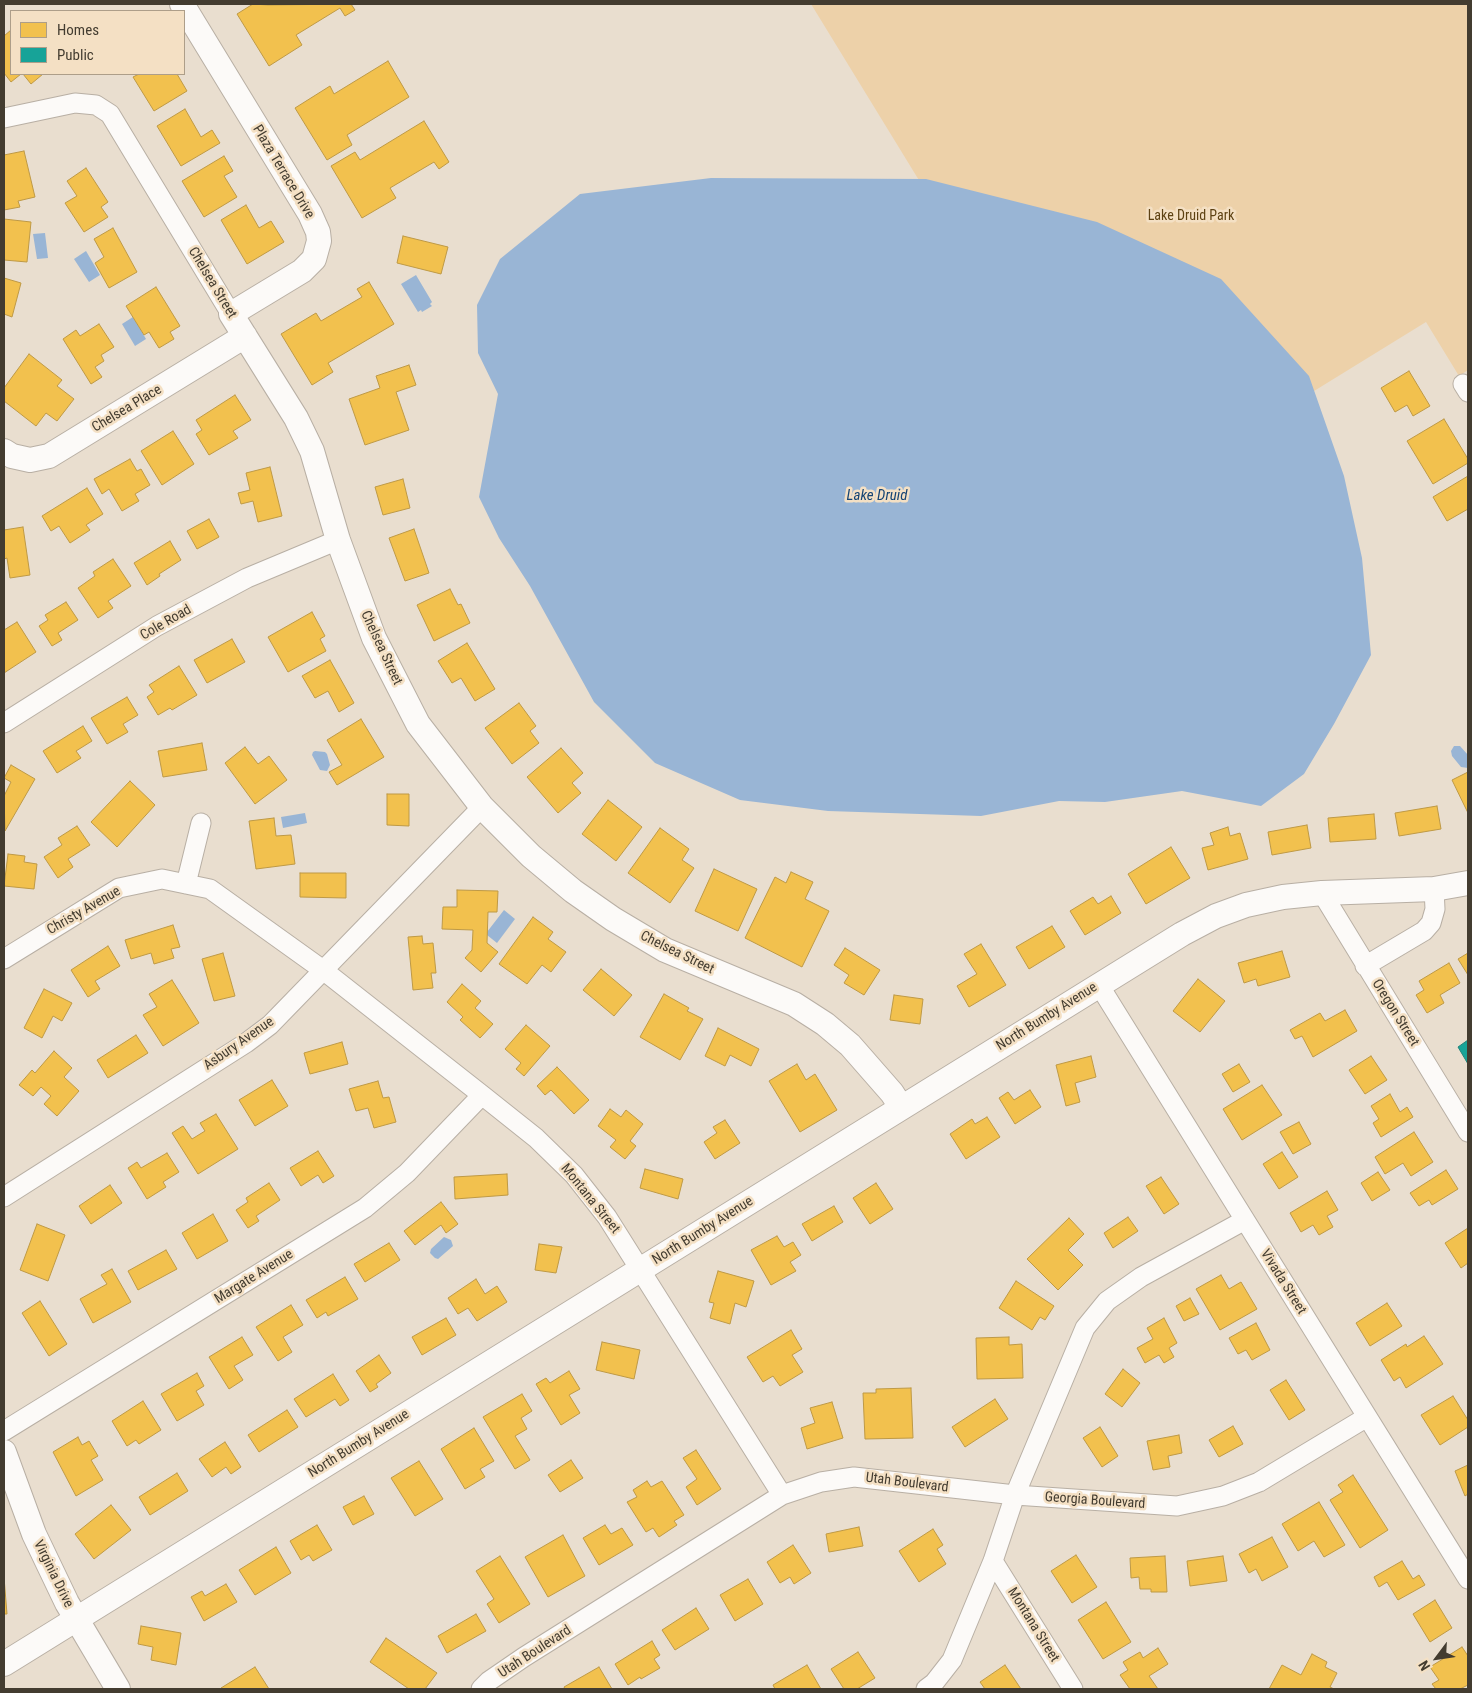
<!DOCTYPE html>
<style>
body{margin:0}
#map{position:relative;width:1472px;height:1693px;overflow:hidden;background:#e9decf;font-family:"Roboto Condensed",sans-serif}
canvas{display:block}
.frame{position:absolute;inset:0;border:5px solid #433c30;pointer-events:none}
.legend{position:absolute;left:10px;top:10px;width:175px;height:65px;box-sizing:border-box;background:#f4e0c4;border:1px solid #ad9e89;margin:0;padding:6px 9px;list-style:none;font-size:15px;color:#433c30}
.legend li{display:flex;align-items:center;gap:10px;height:25px}
.legend b{width:25px;border:1px solid #ad9e89}
.north{position:absolute;left:1412px;top:1633px;width:50px;height:50px;-webkit-text-stroke:4px #f4e0c4;paint-order:stroke;rotate:239deg;font-size:14px;font-weight:700;line-height:20px;text-align:center;color:#433c30}
.north::after{content:'';display:block;margin:auto;width:18px;height:22px;background:#433c30;clip-path:polygon(50% 0,100% 100%,50% 72%,0 100%)}
</style>
<div id="map">
<canvas width="1472" height="1693"></canvas>
<div class="frame"></div>
<ul class="legend">
<li><b style="height:14px;background:#f2c14e"></b>Homes</li>
<li><b style="height:14px;background:#17a398"></b>Public</li>
</ul>
<div class="north">N</div>
</div>
<script>
const g = document.querySelector('canvas').getContext('2d');
g.lineJoin = 'round';
function fillPath(path, color) { g.fillStyle = color; g.fill(path, 'evenodd'); }
const toPath = rows => new Path2D(rows.map(r => 'M' + r).join(''));
function strokePath(path, color, width, dash) { g.strokeStyle = color; g.lineWidth = width; g.lineCap = dash ? 'butt' : 'round'; g.setLineDash(dash || []); g.stroke(path); }
function label(font, color, halo, rows, align = 'center') {
  g.font = font + ' "Roboto Condensed",sans-serif'; g.lineWidth = 5; g.setLineDash([]); g.textBaseline = 'middle'; g.strokeStyle = halo; g.fillStyle = color; for (const [text, x, y, turn = 0] of rows) {
    g.save(); g.translate(x, y); g.rotate((+turn || 0) * Math.PI / 180); g.textAlign = isNaN(turn) ? turn : align; if (halo) g.strokeText(text, 0, 0); g.fillText(text, 0, 0); g.restore();
  }
}
const green = toPath([
 [811,4,1468,4,1468,370,1459,376,1426,322,1121,510]
]);
const water = toPath([
 [711,178,926,179,1097,222,1221,279,1309,376,1344,476,1362,558,1371,655,1334,724,1304,774,1261,806,1182,791,1105,802,1059,801,981,816,828,811,740,800,655,763,594,702,530,586,499,538,479,497,498,394,478,353,477,305,500,259,580,194],
 [45,233,48,258,37,259,33,234],
 [86,251,100,275,89,282,74,259],
 [416,275,432,302,430,304,432,306,422,312,421,310,418,312,401,284],
 [133,317,146,339,135,346,122,324],
 [1454,746,1460,746,1468,755,1468,768,1461,767,1452,756,1451,751],
 [315,751,325,752,327,754,330,765,327,771,320,770,312,755,313,752],
 [305,813,307,823,283,828,281,817],
 [504,910,515,919,497,943,487,935,487,932],
 [444,1237,451,1240,453,1246,438,1259,435,1258,430,1253,431,1249]
]);
const homes = toPath([
 [253,4,268,5,351,4,355,10,345,16,340,8,296,35,302,45,269,66,237,14,253,4],
 [11,30,11,74,21,74,11,82,4,73,4,36,11,30],
 [388,61,409,97,347,135,352,145,327,160,295,108,330,86,334,94,388,61],
 [23,74,43,74,31,84,23,74],
 [139,74,177,74,187,91,154,111,133,77,139,74],
 [185,109,201,137,212,130,220,143,181,166,157,126,185,109],
 [424,121,449,162,439,169,434,162,390,188,396,198,362,218,331,166,355,152,360,160,424,121],
 [24,151,35,197,18,201,20,207,4,210,4,155,24,151],
 [224,156,233,171,224,176,237,197,204,217,182,181,224,156],
 [86,168,108,202,101,207,108,217,84,232,65,203,77,196,67,181,86,168],
 [246,205,259,228,271,221,284,242,247,264,221,220,246,205],
 [4,219,31,222,27,262,4,260,4,219],
 [113,228,137,272,109,288,95,263,104,257,94,239,113,228],
 [403,236,448,247,441,274,397,263,403,236],
 [4,278,21,283,12,317,4,314,4,278],
 [369,282,394,324,328,363,333,372,312,385,281,334,316,313,321,321,362,297,357,289,369,282],
 [156,287,180,326,170,332,174,339,159,348,149,332,144,335,126,306,156,287],
 [99,324,114,347,101,355,104,361,95,367,102,377,91,384,63,339,76,330,80,336,99,324],
 [29,354,62,380,57,386,74,399,57,421,46,413,36,426,4,401,4,388,29,354],
 [409,365,416,385,396,392,409,430,365,445,349,399,380,388,376,376,409,365],
 [1409,371,1430,406,1413,416,1407,405,1395,412,1381,388,1409,371],
 [235,395,251,420,233,431,238,438,209,455,196,434,202,430,196,420,235,395],
 [1444,419,1468,459,1468,463,1433,484,1407,441,1444,419],
 [173,431,194,464,162,485,141,451,173,431],
 [130,459,137,471,141,469,150,485,135,494,139,501,122,511,109,489,102,494,94,479,130,459],
 [270,467,282,516,258,522,253,501,241,504,238,493,250,490,246,473,270,467],
 [1468,476,1468,509,1447,521,1433,497,1468,476],
 [403,479,410,508,383,515,375,487,403,479],
 [87,488,103,514,86,525,90,530,70,543,59,526,51,531,42,516,87,488],
 [209,519,219,537,197,549,187,531,209,519],
 [23,527,30,575,10,578,7,558,4,559,4,530,23,527],
 [414,529,429,573,405,581,389,538,414,529],
 [170,541,181,560,159,574,160,576,147,585,134,563,170,541],
 [113,559,131,586,108,601,113,608,98,618,78,588,95,576,93,572,113,559],
 [450,589,458,605,461,604,470,623,434,641,417,605,450,589],
 [66,602,78,620,58,633,62,640,52,646,39,626,48,620,45,615,66,602],
 [312,612,325,636,320,639,326,651,288,672,268,637,312,612],
 [17,622,36,652,4,673,4,630,17,622],
 [232,639,245,662,207,683,194,660,232,639],
 [467,643,495,689,475,701,461,678,452,683,438,661,467,643],
 [330,660,354,703,339,712,328,691,315,698,302,676,330,660],
 [179,666,197,695,172,710,170,708,158,715,147,697,154,692,149,685,179,666],
 [127,697,138,715,123,724,128,732,107,744,91,718,127,697],
 [519,703,536,726,530,731,539,743,512,764,485,728,519,703],
 [361,719,384,757,337,785,329,772,342,765,327,740,361,719],
 [83,726,92,741,76,751,81,758,57,773,43,751,83,726],
 [202,743,207,770,163,777,158,751,202,743],
 [245,747,258,764,269,756,287,780,255,804,225,763,245,747],
 [561,748,583,773,572,783,581,793,558,813,527,777,561,748],
 [11,765,35,779,5,831,4,796,11,782,4,778,11,765],
 [1468,772,1468,813,1452,780,1468,772],
 [130,781,155,805,117,847,91,822,130,781],
 [387,794,409,794,409,826,387,825,387,794],
 [608,800,642,827,616,861,582,834,608,800],
 [1437,806,1441,829,1399,836,1395,813,1437,806],
 [1374,814,1376,839,1330,842,1328,818,1374,814],
 [274,818,276,836,291,835,295,864,256,869,249,821,274,818],
 [1307,825,1311,848,1272,855,1268,832,1307,825],
 [77,826,90,845,68,859,73,867,58,878,44,857,62,845,58,838,77,826],
 [1228,827,1230,836,1240,833,1248,859,1208,870,1202,848,1214,845,1210,833,1228,827],
 [660,828,689,849,682,860,694,868,670,903,628,873,660,828],
 [1171,847,1190,878,1146,904,1128,874,1171,847],
 [8,854,25,856,24,862,37,864,34,889,4,886,8,854],
 [714,869,757,889,738,931,695,911,714,869],
 [791,872,813,882,805,899,829,911,802,967,745,938,775,877,786,883,791,872],
 [300,873,346,873,346,898,300,897,300,873],
 [457,890,498,891,497,912,488,912,487,943,498,952,481,972,465,958,472,950,473,930,442,929,443,907,457,907,457,890],
 [1111,896,1121,913,1085,935,1070,911,1093,897,1098,904,1111,896],
 [533,917,553,932,548,939,566,952,551,972,542,965,527,984,499,964,533,917],
 [173,925,180,947,171,949,174,958,154,964,151,953,131,959,125,940,173,925],
 [1052,926,1065,947,1029,969,1016,947,1052,926],
 [422,936,423,944,433,943,436,973,431,973,433,988,413,990,408,937,422,936],
 [981,944,1006,985,969,1007,957,986,977,974,964,954,981,944],
 [108,946,120,966,95,981,100,989,88,997,71,970,108,946],
 [845,948,880,970,864,995,844,983,849,975,834,965,845,948],
 [1282,951,1290,977,1258,986,1256,979,1244,983,1238,963,1282,951],
 [223,953,235,996,214,1001,202,959,223,953],
 [1468,953,1468,975,1458,959,1468,953],
 [1449,963,1460,983,1440,995,1444,1003,1427,1013,1416,995,1424,990,1419,981,1449,963],
 [601,969,632,995,614,1016,583,990,601,969],
 [1198,979,1225,1001,1200,1032,1173,1011,1198,979],
 [172,980,199,1023,163,1046,143,1015,157,1007,149,994,172,980],
 [462,984,481,1001,475,1008,493,1024,480,1038,460,1020,463,1017,447,1002,462,984],
 [44,989,72,1003,62,1021,53,1016,42,1038,24,1028,44,989],
 [664,994,689,1008,687,1011,703,1019,680,1060,640,1037,664,994],
 [894,995,923,999,920,1024,890,1020,894,995],
 [1345,1010,1357,1031,1313,1057,1302,1036,1295,1039,1290,1030,1320,1013,1325,1021,1345,1010],
 [526,1025,550,1046,524,1076,516,1069,521,1063,505,1049,526,1025],
 [718,1028,759,1049,751,1066,730,1055,725,1066,705,1056,718,1028],
 [136,1035,148,1053,108,1078,97,1060,136,1035],
 [342,1042,348,1064,310,1074,304,1053,342,1042],
 [54,1051,72,1068,64,1077,79,1091,57,1116,44,1104,51,1096,41,1087,33,1096,19,1085,32,1070,35,1073,54,1051],
 [1091,1056,1096,1077,1075,1083,1080,1102,1066,1106,1056,1065,1091,1056],
 [1371,1056,1387,1080,1365,1094,1349,1070,1371,1056],
 [797,1064,806,1080,815,1074,837,1110,800,1132,769,1081,797,1064],
 [1239,1064,1250,1082,1233,1092,1222,1074,1239,1064],
 [557,1067,589,1100,574,1114,551,1090,545,1095,537,1086,557,1067],
 [272,1080,288,1106,255,1126,239,1100,272,1080],
 [378,1081,383,1098,389,1097,396,1122,374,1128,368,1108,356,1111,349,1089,378,1081],
 [1262,1085,1282,1115,1242,1140,1223,1109,1262,1085],
 [1030,1090,1041,1107,1015,1124,999,1098,1008,1092,1014,1100,1030,1090],
 [1390,1094,1400,1112,1407,1107,1413,1117,1381,1137,1373,1123,1379,1119,1371,1106,1390,1094],
 [610,1109,621,1117,626,1110,643,1124,630,1141,636,1146,625,1159,610,1147,616,1140,598,1126,610,1109],
 [216,1114,238,1149,198,1174,172,1133,183,1126,192,1139,205,1131,200,1123,216,1114],
 [987,1117,1000,1137,966,1159,950,1134,972,1119,975,1124,987,1117],
 [725,1120,740,1143,715,1159,704,1142,717,1133,713,1127,725,1120],
 [1299,1122,1311,1144,1293,1154,1280,1132,1299,1122],
 [1414,1132,1433,1162,1411,1176,1403,1163,1385,1174,1375,1157,1414,1132],
 [318,1151,334,1176,323,1183,318,1175,301,1186,290,1168,318,1151],
 [1282,1152,1298,1177,1279,1189,1263,1164,1282,1152],
 [167,1153,179,1172,163,1182,166,1187,147,1199,128,1168,137,1162,141,1168,167,1153],
 [645,1169,683,1179,678,1199,640,1188,645,1169],
 [1446,1170,1458,1189,1432,1205,1429,1200,1419,1206,1410,1193,1446,1170],
 [1378,1172,1390,1190,1372,1201,1361,1183,1378,1172],
 [507,1174,508,1195,455,1199,454,1177,507,1174],
 [1161,1177,1179,1204,1164,1214,1146,1186,1161,1177],
 [269,1183,280,1200,256,1216,259,1221,248,1228,236,1210,248,1202,246,1198,269,1183],
 [876,1183,893,1209,870,1224,853,1198,876,1183],
 [110,1185,122,1203,91,1224,79,1206,110,1185],
 [1327,1191,1338,1210,1327,1216,1333,1227,1319,1235,1313,1225,1301,1232,1290,1213,1327,1191],
 [441,1202,458,1224,446,1233,441,1225,415,1245,404,1231,441,1202],
 [834,1206,843,1222,812,1241,802,1224,834,1206],
 [213,1214,228,1241,197,1259,182,1233,213,1214],
 [1128,1217,1138,1231,1113,1248,1104,1233,1128,1217],
 [1069,1218,1084,1234,1068,1250,1083,1265,1058,1290,1027,1259,1069,1218],
 [37,1224,65,1235,48,1281,20,1270,37,1224],
 [1468,1228,1468,1263,1461,1268,1445,1243,1468,1228],
 [777,1236,784,1247,793,1242,801,1255,790,1262,796,1271,771,1285,751,1250,777,1236],
 [389,1243,400,1260,365,1282,354,1264,389,1243],
 [539,1244,562,1247,556,1273,535,1270,539,1244],
 [166,1250,177,1269,138,1290,128,1271,166,1250],
 [112,1269,131,1302,93,1323,80,1299,107,1284,101,1275,112,1269],
 [718,1271,754,1281,746,1307,735,1303,730,1324,710,1318,714,1303,709,1302,718,1271],
 [1221,1275,1229,1289,1241,1282,1257,1309,1220,1330,1196,1289,1221,1275],
 [345,1277,358,1299,328,1316,326,1312,317,1318,306,1300,345,1277],
 [476,1279,485,1294,497,1286,507,1302,477,1321,468,1308,458,1314,448,1298,476,1279],
 [1016,1281,1054,1306,1045,1320,1040,1317,1032,1330,999,1308,1016,1281],
 [1190,1298,1199,1314,1184,1321,1176,1306,1190,1298],
 [40,1301,67,1344,49,1356,22,1313,40,1301],
 [1387,1303,1402,1326,1370,1346,1356,1323,1387,1303],
 [291,1305,303,1325,283,1337,292,1352,278,1361,256,1327,291,1305],
 [446,1318,456,1335,422,1355,412,1337,446,1318],
 [1164,1318,1177,1343,1169,1348,1174,1357,1164,1363,1159,1355,1145,1363,1137,1348,1153,1339,1147,1328,1164,1318],
 [1256,1323,1270,1350,1252,1360,1246,1350,1238,1354,1229,1338,1256,1323],
 [791,1330,802,1349,792,1355,803,1372,780,1386,773,1376,763,1382,747,1357,791,1330],
 [1424,1336,1443,1364,1406,1388,1400,1377,1394,1381,1381,1360,1406,1344,1407,1347,1424,1336],
 [242,1337,253,1355,234,1366,243,1380,229,1389,209,1357,242,1337],
 [1009,1337,1009,1345,1022,1344,1023,1378,977,1379,976,1338,1009,1337],
 [602,1342,640,1350,634,1379,596,1370,602,1342],
 [379,1355,391,1373,376,1384,378,1387,370,1392,356,1371,379,1355],
 [1123,1369,1140,1383,1122,1407,1105,1394,1123,1369],
 [569,1371,580,1389,569,1395,580,1413,561,1425,536,1384,546,1378,550,1383,569,1371],
 [197,1373,204,1386,196,1391,204,1405,177,1421,161,1394,197,1373],
 [333,1374,349,1400,340,1406,335,1399,306,1417,294,1399,333,1374],
 [1286,1380,1305,1410,1289,1420,1270,1390,1286,1380],
 [911,1388,913,1438,865,1439,863,1393,876,1393,876,1389,911,1388],
 [522,1394,532,1411,521,1418,527,1429,515,1436,530,1460,515,1469,483,1417,522,1394],
 [1453,1396,1468,1420,1468,1427,1440,1445,1421,1415,1453,1396],
 [995,1399,1008,1419,965,1447,952,1427,995,1399],
 [143,1401,161,1430,139,1444,136,1440,127,1446,112,1421,143,1401],
 [832,1402,843,1438,807,1449,801,1428,815,1423,810,1408,832,1402],
 [287,1410,298,1427,259,1452,248,1435,287,1410],
 [1233,1426,1243,1444,1219,1457,1209,1440,1233,1426],
 [1100,1427,1118,1456,1102,1467,1083,1438,1100,1427],
 [474,1428,494,1461,480,1469,485,1477,465,1489,441,1449,474,1428],
 [1179,1435,1182,1453,1168,1456,1170,1467,1153,1470,1147,1441,1179,1435],
 [78,1437,82,1445,89,1441,98,1456,91,1460,103,1480,76,1496,53,1452,78,1437],
 [225,1442,241,1467,231,1474,226,1467,212,1477,199,1459,225,1442],
 [696,1450,721,1489,697,1505,686,1487,697,1479,683,1458,696,1450],
 [571,1460,583,1478,560,1492,548,1475,571,1460],
 [419,1461,443,1499,415,1516,391,1478,419,1461],
 [1468,1465,1468,1494,1465,1496,1455,1471,1468,1465],
 [177,1473,188,1491,150,1515,139,1497,177,1473],
 [1353,1475,1388,1530,1360,1548,1330,1500,1343,1492,1338,1485,1353,1475],
 [647,1481,651,1487,662,1481,684,1515,674,1521,677,1525,659,1537,653,1528,646,1532,627,1502,637,1497,633,1490,647,1481],
 [364,1496,374,1514,353,1525,343,1507,364,1496],
 [1319,1502,1345,1545,1324,1557,1314,1541,1298,1551,1282,1524,1319,1502],
 [111,1505,131,1530,94,1559,75,1534,111,1505],
 [317,1525,332,1550,313,1561,309,1555,301,1560,290,1541,317,1525],
 [605,1525,611,1534,622,1528,633,1545,599,1565,583,1538,605,1525],
 [859,1527,863,1546,829,1552,826,1534,859,1527],
 [933,1529,943,1545,937,1549,946,1564,919,1582,899,1551,933,1529],
 [563,1535,585,1576,548,1597,525,1557,563,1535],
 [1272,1537,1288,1567,1262,1581,1256,1569,1249,1573,1239,1554,1272,1537],
 [793,1545,811,1573,794,1584,790,1577,780,1583,767,1562,793,1545],
 [276,1547,291,1573,255,1595,239,1570,276,1547],
 [1076,1555,1097,1587,1072,1603,1051,1571,1076,1555],
 [500,1556,530,1604,499,1623,487,1604,494,1599,476,1571,500,1556],
 [1165,1556,1167,1592,1151,1592,1151,1589,1140,1589,1139,1577,1131,1578,1130,1558,1165,1556],
 [1223,1556,1227,1581,1190,1586,1187,1561,1223,1556],
 [1402,1561,1413,1579,1419,1575,1425,1585,1398,1600,1387,1582,1379,1587,1374,1577,1402,1561],
 [4,1577,7,1614,4,1614,4,1577],
 [748,1579,763,1604,735,1621,720,1595,748,1579],
 [226,1584,237,1602,204,1621,191,1597,202,1591,205,1596,226,1584],
 [1435,1600,1452,1628,1430,1642,1413,1614,1435,1600],
 [1106,1602,1131,1642,1103,1659,1078,1620,1106,1602],
 [696,1608,709,1629,675,1650,662,1630,696,1608],
 [476,1614,486,1631,447,1653,438,1636,476,1614],
 [141,1626,181,1633,176,1665,151,1660,153,1647,138,1644,141,1626],
 [386,1638,437,1673,425,1689,409,1689,370,1662,386,1638],
 [652,1641,660,1655,654,1659,660,1668,641,1679,640,1677,628,1685,615,1664,652,1641],
 [1462,1647,1468,1656,1468,1685,1460,1689,1436,1689,1432,1684,1439,1680,1430,1667,1462,1647],
 [1158,1648,1168,1664,1149,1676,1158,1689,1130,1689,1120,1675,1128,1670,1123,1662,1140,1652,1143,1658,1158,1648],
 [858,1652,875,1678,857,1689,844,1689,831,1669,858,1652],
 [1312,1654,1327,1662,1325,1667,1337,1673,1330,1687,1334,1689,1269,1689,1282,1665,1301,1675,1312,1654],
 [807,1665,821,1689,775,1689,773,1685,807,1665],
 [1005,1665,1021,1689,985,1689,980,1682,1005,1665],
 [255,1667,269,1689,221,1689,221,1688,255,1667],
 [599,1667,612,1689,565,1689,564,1687,599,1667]
]);
const public = toPath([
 [1468,1040,1468,1064,1458,1047,1468,1040]
]);
const minor = toPath([
 [4,118,75,103,96,105,110,114,231,314],
 [1463,384,1468,392],
 [4,723,157,626,247,578,338,540],
 [186,884,201,823],
 [1322,893,1468,1132],
 [4,959,119,888,162,879,210,889,323,970,482,1095,536,1138,574,1175,607,1217,782,1495],
 [1365,966,1424,931,1431,923,1435,909,1434,889],
 [1099,985,1468,1579],
 [4,1197,246,1043,270,1025,482,807],
 [4,1431,365,1208,407,1173,482,1095],
 [993,1561,1073,1689],
 [481,1689,489,1681,524,1657,782,1495,821,1482,854,1477,1015,1495,1177,1506,1223,1496,1259,1482,1367,1417],
 [926,1689,934,1683,952,1660,993,1561,1015,1495,1085,1328,1107,1301,1141,1277,1245,1220]
]);
const tertiary = toPath([
 [182,4,310,214,318,232,319,241,314,259,302,271,231,314,296,418,312,451,338,540,374,638,418,724,482,807,531,856,573,891,613,919,665,950,794,1004,825,1024,850,1045,892,1093,901,1107],
 [4,451,12,456,30,460,49,456,245,336],
 [4,1452,34,1534,67,1603,118,1689],
 [4,1664,1182,934,1216,916,1246,905,1283,897,1322,893,1434,889,1468,883]
]);
const streetNames = [
 ["Plaza Terrace Drive",283,172,59],
 ["Chelsea Street",212,283,59],
 ["Chelsea Place",127,409,-31],
 ["Cole Road",166,623,-30],
 ["Chelsea Street",381,648,65],
 ["Christy Avenue",84,911,-30],
 ["Chelsea Street",677,953,26],
 ["Oregon Street",1395,1013,58],
 ["North Bumby Avenue",1047,1017,-32],
 ["Asbury Avenue",239,1044,-35],
 ["Montana Street",590,1199,51],
 ["North Bumby Avenue",703,1231,-32],
 ["Margate Avenue",254,1277,-32],
 ["Vivada Street",1283,1282,58],
 ["North Bumby Avenue",359,1444,-32],
 ["Utah Boulevard",907,1483,7],
 ["Georgia Boulevard",1095,1501,4],
 ["Virginia Drive",53,1574,64],
 ["Montana Street",1033,1625,58],
 ["Utah Boulevard",535,1652,-33]
];
const parkNames = [
 ["Lake Druid Park",1191,216]
];
const waterNames = [
 ["Lake Druid",877,496]
];
fillPath(green, '#edd1a9');
fillPath(water, '#99b5d5');
fillPath(homes, '#f2c14e');
strokePath(homes, '#be9945', 1);
fillPath(public, '#17a398');
strokePath(public, '#248479', 1);
strokePath(minor, '#b8afa4', 21);
strokePath(tertiary, '#b8afa4', 26);
strokePath(minor, '#fcfaf8', 19);
strokePath(tertiary, '#fcfaf8', 24);
label('14px', '#433c30', '#f4e0c4', streetNames);
label('14px', '#5e4213', '#f4e0c4', parkNames);
label('italic 15px', '#154474', '#f4e0c4', waterNames);
</script>
